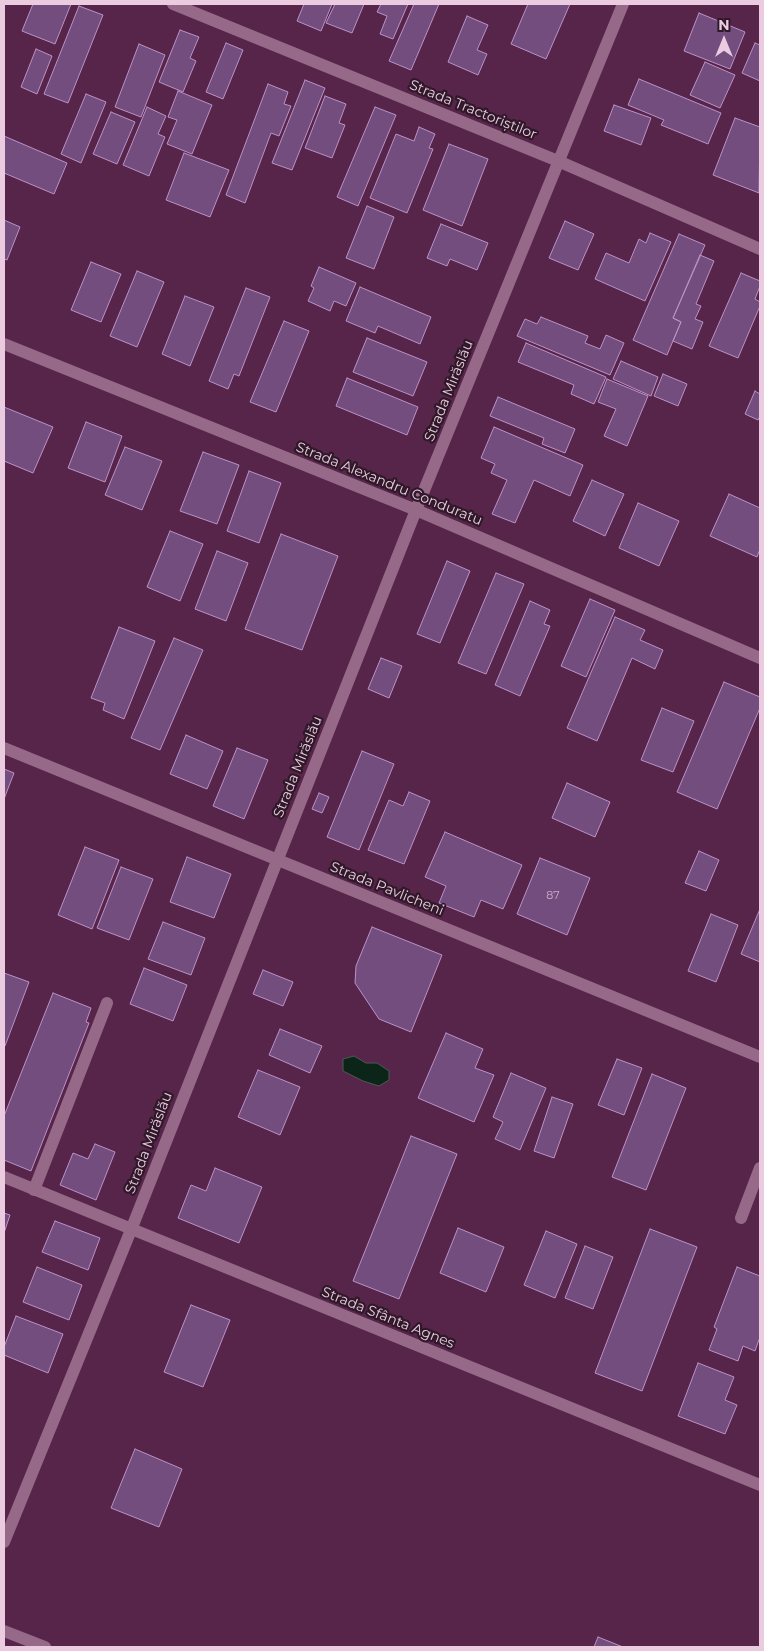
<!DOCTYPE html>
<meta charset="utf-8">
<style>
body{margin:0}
#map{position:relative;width:764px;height:1651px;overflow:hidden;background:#57254a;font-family:Montserrat,sans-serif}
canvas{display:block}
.frame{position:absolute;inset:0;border:5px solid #eacbe0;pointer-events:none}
.north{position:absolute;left:699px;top:15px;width:50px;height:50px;-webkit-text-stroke:4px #2f1929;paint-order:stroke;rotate:0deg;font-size:14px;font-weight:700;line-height:20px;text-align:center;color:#eacbe0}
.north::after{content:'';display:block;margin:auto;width:18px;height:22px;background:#eacbe0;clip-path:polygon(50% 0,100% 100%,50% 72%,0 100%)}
</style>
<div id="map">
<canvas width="764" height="1651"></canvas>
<div class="frame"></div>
<div class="north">N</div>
</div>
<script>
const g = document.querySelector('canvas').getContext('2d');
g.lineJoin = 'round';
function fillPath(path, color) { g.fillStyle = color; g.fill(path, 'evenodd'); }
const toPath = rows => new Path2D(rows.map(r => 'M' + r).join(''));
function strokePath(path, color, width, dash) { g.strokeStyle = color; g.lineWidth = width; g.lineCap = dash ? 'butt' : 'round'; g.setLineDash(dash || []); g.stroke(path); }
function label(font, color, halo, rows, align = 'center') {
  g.font = font + ' Montserrat,sans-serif'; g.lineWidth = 4.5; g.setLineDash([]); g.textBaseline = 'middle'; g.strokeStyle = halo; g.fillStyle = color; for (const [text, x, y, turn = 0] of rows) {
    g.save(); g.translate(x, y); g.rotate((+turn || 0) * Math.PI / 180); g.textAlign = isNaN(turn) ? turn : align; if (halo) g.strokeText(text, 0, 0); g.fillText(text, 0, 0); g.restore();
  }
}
const water = toPath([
 [354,1056,366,1063,377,1063,389,1071,389,1080,379,1086,363,1081,343,1071,343,1059,354,1056]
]);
const building = toPath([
 [33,4,71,4,55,44,22,31,33,4],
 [304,4,332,4,321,31,297,21,304,4],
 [335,4,364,4,352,33,326,23,335,4],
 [381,4,408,4,393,39,380,34,387,16,377,12,381,4],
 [414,4,439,4,411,70,389,61,414,4],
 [528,4,570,4,546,59,511,44,528,4],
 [79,6,103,15,68,103,44,94,79,6],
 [699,13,745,32,730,69,684,51,699,13],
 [467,16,488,25,477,50,487,54,478,75,448,62,467,16],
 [180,30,199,37,190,58,196,61,183,92,159,82,180,30],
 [226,43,243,50,223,99,206,92,226,43],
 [755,43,760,45,760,81,742,73,755,43],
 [139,44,165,55,141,117,115,107,139,44],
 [36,49,52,56,37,94,21,87,36,49],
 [705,62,735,75,720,108,690,95,705,62],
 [639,79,721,113,708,144,661,125,664,120,628,105,639,79],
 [305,80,325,88,292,170,272,163,305,80],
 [268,84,288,92,284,104,291,106,279,136,271,133,245,203,226,195,268,84],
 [178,91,212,105,192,154,167,144,177,120,168,117,178,91],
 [86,94,106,102,81,163,61,154,86,94],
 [325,96,346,104,339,123,345,125,332,158,305,148,325,96],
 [614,105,651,118,641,145,604,131,614,105],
 [147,107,166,116,158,134,165,137,149,176,123,165,147,107],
 [375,107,396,115,358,206,337,197,375,107],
 [111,112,135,122,117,164,93,154,111,112],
 [735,118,760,127,759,193,713,175,735,118],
 [419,127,435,134,429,148,433,149,407,213,370,198,396,134,414,141,419,127],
 [4,136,67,163,54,194,4,173,4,136],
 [449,144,488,159,462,226,423,210,449,144],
 [184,153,229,170,210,217,166,200,184,153],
 [367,206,394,217,374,269,346,258,367,206],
 [4,220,20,227,7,260,4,259,4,220],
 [565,221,594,234,578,270,549,258,565,221],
 [441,224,488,243,477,270,450,259,447,266,427,258,441,224],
 [650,233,671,242,645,301,595,279,606,253,629,263,639,239,646,243,650,233],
 [679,234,705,245,673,318,681,322,667,355,633,340,679,234],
 [700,255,714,261,696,304,701,306,695,319,703,322,692,349,673,341,681,322,673,318,700,255],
 [91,262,121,274,101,322,71,310,91,262],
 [319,267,356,283,346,306,334,301,330,311,308,301,314,288,311,286,319,267],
 [137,271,164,282,137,347,110,336,137,271],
 [741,273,760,281,760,286,755,299,760,302,760,306,738,358,709,346,741,273],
 [360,287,431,317,420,344,378,326,375,333,346,321,360,287],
 [246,288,270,297,239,376,234,374,228,389,209,381,246,288],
 [185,296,214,307,190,366,162,354,185,296],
 [541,317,588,336,585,343,600,349,606,335,624,343,610,375,517,336,525,319,537,324,541,317],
 [284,321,309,331,276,412,250,402,284,321],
 [367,338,427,362,413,396,353,372,367,338],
 [526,343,606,377,594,404,571,394,574,385,518,362,526,343],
 [621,361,658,377,651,396,613,379,621,361],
 [663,374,687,384,678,406,654,396,663,374],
 [347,378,418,407,407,435,336,406,347,378],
 [607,379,648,396,627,446,604,436,616,409,598,402,607,379],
 [755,391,760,394,760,416,758,420,745,414,755,391],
 [498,397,575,429,565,453,542,444,544,438,490,416,498,397],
 [4,407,53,427,33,473,4,461,4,407],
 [86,422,122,436,105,482,68,468,86,422],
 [494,427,583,465,570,496,534,480,515,523,492,514,507,480,491,473,495,464,481,458,494,427],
 [125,447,162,461,142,510,105,495,125,447],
 [203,452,239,465,217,524,180,511,203,452],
 [249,471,281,483,259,543,227,531,249,471],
 [592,480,624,494,605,536,573,521,592,480],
 [729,494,760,508,760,549,757,557,710,536,729,494],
 [638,503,679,521,659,566,619,548,638,503],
 [170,531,203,544,180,601,147,587,170,531],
 [281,534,338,556,302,650,245,629,281,534],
 [217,551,248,563,226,621,195,609,217,551],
 [447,561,470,571,440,643,417,634,447,561],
 [496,573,524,584,486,674,458,663,496,573],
 [590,599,615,610,586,677,561,666,590,599],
 [530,601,550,610,544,624,550,626,520,696,495,685,530,601],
 [615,617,645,630,640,640,663,650,655,669,632,658,597,741,567,728,615,617],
 [119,627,155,641,124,719,103,710,105,703,91,698,119,627],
 [174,638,203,650,160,750,131,738,174,638],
 [381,658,402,666,389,698,368,689,381,658],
 [724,682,760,697,760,708,717,809,677,792,724,682],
 [662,708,694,721,673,772,641,760,662,708],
 [186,735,223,751,207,789,170,774,186,735],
 [237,748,268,760,244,819,213,806,237,748],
 [362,751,394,764,359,850,327,837,362,751],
 [4,769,14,773,4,799,4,769],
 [567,783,610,802,595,837,552,818,567,783],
 [409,792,430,801,404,864,368,850,389,800,403,806,409,792],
 [319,793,329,797,322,813,312,809,319,793],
 [445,832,522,865,503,909,481,900,474,917,439,903,446,886,425,877,445,832],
 [85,847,119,860,92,929,58,915,85,847],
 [699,851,719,860,706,891,685,883,699,851],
 [187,857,231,874,214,918,170,902,187,857],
 [540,858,590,878,567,935,517,914,540,858],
 [121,867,153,879,129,940,97,928,121,867],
 [760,909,760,962,741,954,760,909],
 [711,914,738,925,716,982,688,971,711,914],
 [163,922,205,938,191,975,148,959,163,922],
 [372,927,442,955,411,1032,379,1019,355,983,356,966,372,927],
 [144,968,187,985,173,1021,130,1004,144,968],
 [263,970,293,982,283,1006,253,994,263,970],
 [4,973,29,982,5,1046,4,1045,4,973],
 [53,993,91,1008,86,1022,89,1023,31,1171,4,1160,4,1116,53,993],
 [280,1029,322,1046,310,1073,269,1055,280,1029],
 [446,1033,483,1049,475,1068,494,1075,474,1122,418,1098,446,1033],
 [617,1059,642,1068,624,1115,598,1105,617,1059],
 [258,1070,300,1087,280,1135,238,1117,258,1070],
 [511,1073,546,1088,520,1150,495,1139,503,1122,493,1117,511,1073],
 [652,1074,686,1088,646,1190,612,1177,652,1074],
 [552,1097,573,1104,554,1158,534,1151,552,1097],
 [411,1136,457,1154,399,1299,353,1281,411,1136],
 [95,1144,115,1152,96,1200,60,1185,73,1153,88,1159,95,1144],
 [215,1168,262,1187,239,1243,178,1218,191,1185,206,1191,215,1168],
 [4,1213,10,1215,4,1233,4,1213],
 [55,1221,100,1238,88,1270,42,1252,55,1221],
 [458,1228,504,1247,486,1292,440,1273,458,1228],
 [650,1229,697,1247,642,1391,595,1373,650,1229],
 [546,1231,577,1244,555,1298,524,1285,546,1231],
 [585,1246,613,1257,593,1309,565,1298,585,1246],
 [37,1267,82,1285,69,1320,23,1302,37,1267],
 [737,1267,760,1276,760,1337,755,1351,743,1346,738,1361,709,1350,717,1329,714,1327,737,1267],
 [191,1305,230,1320,203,1387,164,1372,191,1305],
 [16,1316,63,1334,48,1373,4,1355,4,1347,16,1316],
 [698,1363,734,1377,725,1400,737,1405,725,1434,678,1416,698,1363],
 [135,1449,182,1469,159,1527,111,1508,135,1449],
 [598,1637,623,1647,594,1647,598,1637]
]);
const minor = toPath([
 [173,4,558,161,760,249],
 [4,344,416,510,760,658],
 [4,748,760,1057],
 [4,1177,760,1485],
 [34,1190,107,1003],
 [741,1218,760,1168],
 [4,1542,131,1230,416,510,623,4],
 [4,1631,45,1647]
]);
const numberNames = [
 ["87",553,896]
];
const streetNames = [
 ["Strada Tractoriștilor",473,110,22],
 ["Strada Mirăslău",449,391,-68],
 ["Strada Alexandru Conduratu",389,484,22],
 ["Strada Mirăslău",298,767,-68],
 ["Strada Pavlicheni",387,889,22],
 ["Strada Mirăslău",149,1143,-69],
 ["Strada Sfânta Agnes",388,1318,22]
];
fillPath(water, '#0b2618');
strokePath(water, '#4e5854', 1);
fillPath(building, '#734d7e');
strokePath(building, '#bb92c7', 1);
strokePath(minor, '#976989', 12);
label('11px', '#ccacc8', null, numberNames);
label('14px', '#eacbe0', '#2f1929', streetNames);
</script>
